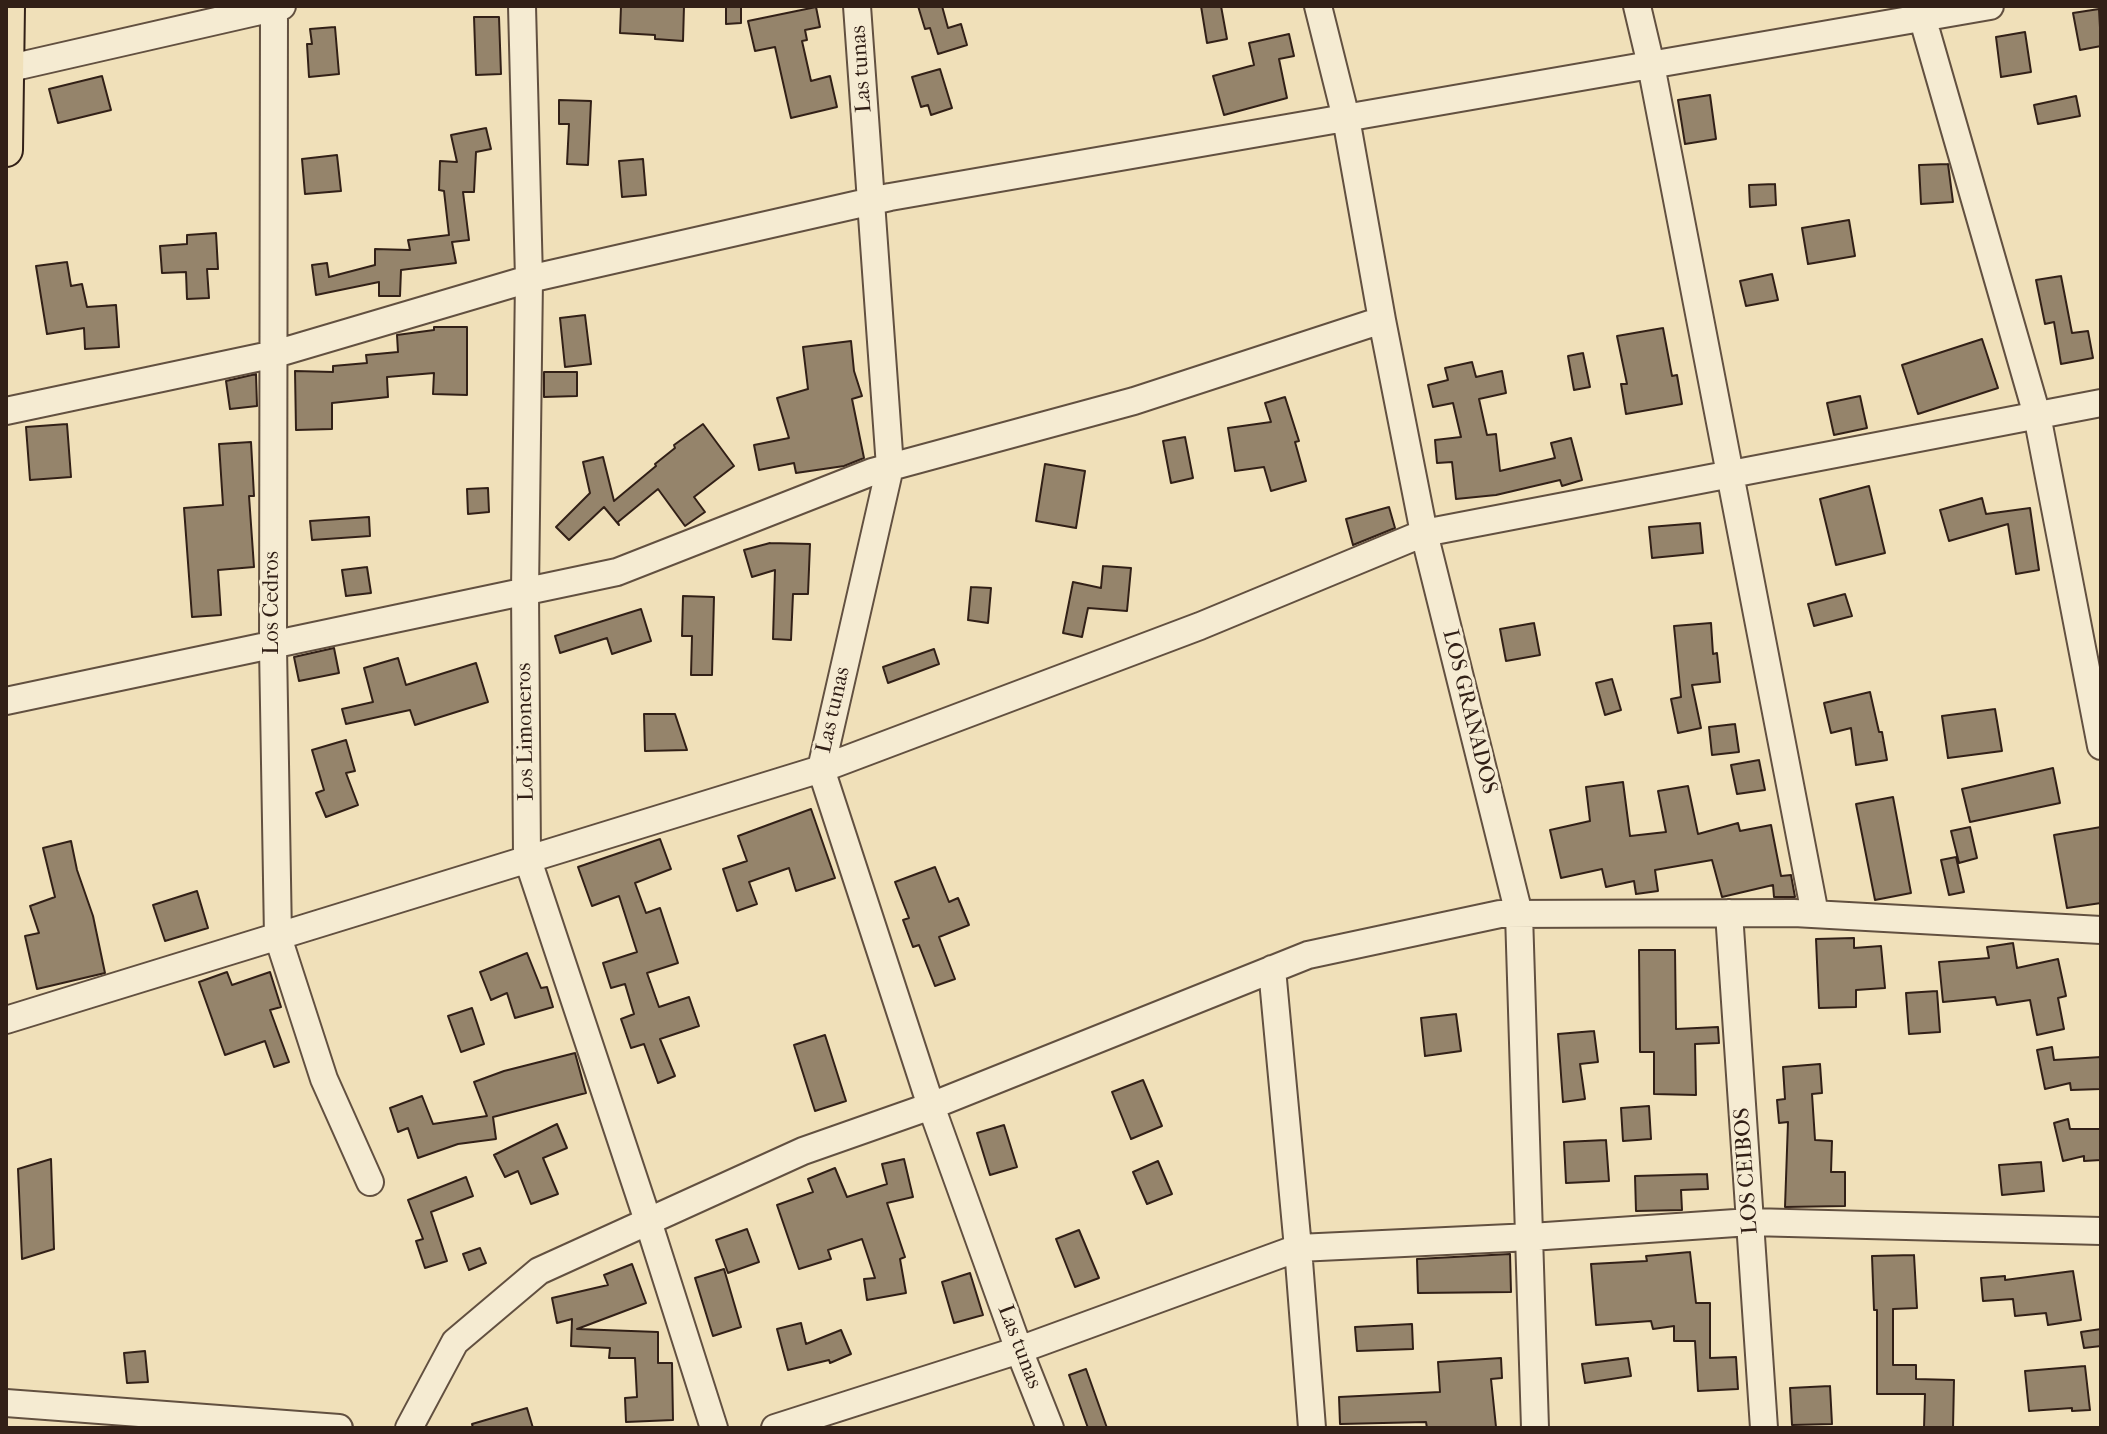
<!DOCTYPE html>
<style>
body{margin:0}
#map{position:relative;width:2107px;height:1434px;overflow:hidden;background:#f0e0b9;font-family:"IM FELL French Canon",serif}
canvas{display:block}
.frame{position:absolute;inset:0;border:8px solid #322017;pointer-events:none}
</style>
<div id="map">
<canvas width="2107" height="1434"></canvas>
<div class="frame"></div>
</div>
<script>
const g = document.querySelector('canvas').getContext('2d');
g.lineJoin = 'round';
function fillPath(path, color) { g.fillStyle = color; g.fill(path, 'evenodd'); }
const toPath = rows => new Path2D(rows.map(r => 'M' + r).join(''));
function strokePath(path, color, width, dash) { g.strokeStyle = color; g.lineWidth = width; g.lineCap = dash ? 'butt' : 'round'; g.setLineDash(dash || []); g.stroke(path); }
function label(font, color, halo, rows, align = 'center') {
  g.font = font + ' "IM FELL French Canon",serif'; g.lineWidth = 6; g.setLineDash([]); g.textBaseline = 'middle'; g.strokeStyle = halo; g.fillStyle = color; for (const [text, x, y, turn = 0] of rows) {
    g.save(); g.translate(x, y); g.rotate((+turn || 0) * Math.PI / 180); g.textAlign = isNaN(turn) ? turn : align; if (halo) g.strokeText(text, 0, 0); g.fillText(text, 0, 0); g.restore();
  }
}
const building = toPath([
 [621,6,684,6,683,41,655,39,655,35,620,33,621,6],
 [726,6,741,6,741,23,726,24,726,6],
 [918,6,942,6,948,28,961,24,967,45,938,54,930,28,925,29,918,6],
 [1201,6,1221,6,1227,39,1207,43,1201,6],
 [816,7,820,27,805,30,807,40,802,41,811,81,830,76,837,107,791,118,775,47,755,51,748,21,816,7],
 [2099,9,2101,46,2080,50,2073,13,2099,9],
 [474,17,499,17,501,74,476,75,474,17],
 [335,27,339,74,309,77,307,44,312,44,310,29,335,27],
 [2025,32,2031,72,2001,77,1996,37,2025,32],
 [1289,34,1294,56,1279,59,1287,98,1224,115,1213,76,1254,65,1249,43,1289,34],
 [940,69,952,108,931,115,928,105,921,107,912,77,940,69],
 [102,76,111,110,58,123,49,89,102,76],
 [1710,95,1716,139,1685,144,1678,100,1710,95],
 [2076,96,2080,116,2038,124,2034,105,2076,96],
 [559,100,591,101,588,165,567,164,569,124,559,124,559,100],
 [486,128,491,149,476,152,474,192,463,192,469,240,452,242,456,263,401,270,400,296,379,296,379,282,316,295,312,265,327,263,329,277,375,265,375,249,410,250,408,240,449,235,444,191,439,190,440,161,457,162,451,135,486,128],
 [337,155,341,191,305,194,302,159,337,155],
 [643,159,646,195,622,197,619,161,643,159],
 [1948,164,1953,202,1921,204,1919,165,1948,164],
 [1775,184,1776,205,1750,207,1749,185,1775,184],
 [1849,220,1855,256,1808,264,1802,228,1849,220],
 [216,233,218,269,207,269,209,298,187,299,186,272,162,273,160,246,187,244,187,235,216,233],
 [67,262,71,286,82,284,87,307,116,305,119,347,85,349,84,328,47,334,36,266,67,262],
 [1772,274,1778,300,1746,306,1740,281,1772,274],
 [2061,276,2072,333,2088,331,2093,358,2061,364,2054,322,2045,324,2036,280,2061,276],
 [585,315,591,364,565,367,560,318,585,315],
 [434,327,467,327,467,395,433,394,434,373,387,377,388,397,332,403,332,429,296,430,295,371,333,372,333,366,367,363,366,355,398,352,397,335,434,330,434,327],
 [1663,328,1672,376,1677,375,1682,404,1626,414,1621,384,1627,384,1617,336,1663,328],
 [1982,339,1998,388,1918,414,1902,365,1982,339],
 [851,341,854,371,862,396,852,399,864,458,844,466,796,473,794,463,759,470,754,445,789,438,777,398,808,389,803,347,851,341],
 [1583,353,1590,387,1574,390,1568,356,1583,353],
 [1472,362,1476,377,1502,371,1506,393,1479,399,1487,435,1496,434,1500,471,1555,458,1551,443,1571,438,1582,480,1562,486,1560,480,1496,495,1456,499,1452,462,1437,463,1435,440,1461,437,1453,403,1433,407,1428,385,1448,380,1445,368,1472,362],
 [544,372,577,372,577,396,544,397,544,372],
 [256,374,257,406,230,409,226,381,256,374],
 [1860,396,1867,428,1834,435,1827,403,1860,396],
 [1285,397,1299,441,1295,442,1306,481,1271,491,1264,467,1235,471,1228,428,1271,422,1265,403,1285,397],
 [67,424,71,477,30,480,26,427,67,424],
 [703,424,734,466,694,497,705,512,685,526,658,489,618,522,619,525,604,507,569,540,556,527,590,493,583,462,603,457,614,501,656,466,655,464,675,448,674,445,703,424],
 [1185,437,1193,478,1171,483,1163,441,1185,437],
 [251,442,254,496,249,496,254,567,218,570,221,615,192,617,184,508,223,505,219,444,251,442],
 [1045,464,1085,471,1076,528,1036,521,1045,464],
 [1869,486,1885,553,1836,565,1820,499,1869,486],
 [488,488,489,512,468,514,467,489,488,488],
 [1982,498,1986,514,2030,508,2039,570,2016,574,2008,524,1949,541,1940,510,1982,498],
 [1389,507,1395,528,1353,545,1346,519,1389,507],
 [369,517,370,536,312,540,310,521,369,517],
 [1700,523,1703,553,1652,558,1649,527,1700,523],
 [770,543,810,544,808,594,793,594,791,640,773,639,775,570,752,577,744,550,770,543],
 [1103,566,1131,568,1127,611,1088,608,1082,637,1063,633,1073,582,1101,588,1103,566],
 [367,567,371,593,346,596,342,570,367,567],
 [971,587,991,588,988,623,968,620,971,587],
 [1845,594,1852,616,1814,626,1808,604,1845,594],
 [683,596,714,597,712,675,691,675,692,636,682,636,683,596],
 [641,609,651,641,612,654,607,638,560,653,555,636,641,609],
 [1534,623,1540,655,1506,661,1500,629,1534,623],
 [1711,623,1713,654,1717,653,1720,682,1692,685,1701,728,1678,733,1671,699,1681,697,1674,626,1711,623],
 [334,648,339,673,299,681,294,657,334,648],
 [934,649,939,664,888,683,883,667,934,649],
 [398,658,406,685,476,663,488,702,415,725,410,710,346,724,342,709,373,702,364,668,398,658],
 [1612,679,1621,710,1605,715,1596,683,1612,679],
 [1870,692,1879,732,1882,732,1887,760,1856,765,1851,728,1831,733,1824,703,1870,692],
 [1995,709,2002,751,1948,758,1942,716,1995,709],
 [644,714,675,714,687,750,645,751,644,714],
 [1735,724,1739,752,1712,755,1709,727,1735,724],
 [346,740,355,771,346,773,358,805,326,817,316,793,324,790,312,750,346,740],
 [1759,760,1765,790,1737,794,1731,765,1759,760],
 [2053,768,2060,803,1970,822,1962,789,2053,768],
 [1623,782,1630,836,1666,832,1658,791,1688,786,1698,834,1738,823,1740,831,1771,825,1781,876,1791,875,1795,897,1774,897,1773,885,1722,897,1712,860,1655,870,1658,891,1636,894,1634,881,1606,887,1602,869,1561,878,1550,830,1590,821,1586,787,1623,782],
 [1893,797,1911,893,1875,900,1856,804,1893,797],
 [811,809,835,878,796,891,789,868,749,882,757,904,737,911,723,869,747,861,738,836,811,809],
 [1970,827,1977,858,1959,863,1951,831,1970,827],
 [2101,827,2101,903,2067,908,2054,835,2101,827],
 [660,839,671,869,635,883,646,913,660,908,678,963,647,973,659,1007,689,997,699,1026,660,1039,675,1076,658,1083,644,1044,631,1048,621,1019,634,1014,625,984,611,988,603,963,637,952,619,896,592,906,578,867,660,839],
 [71,841,77,870,93,916,105,973,37,989,25,936,39,933,30,906,55,897,43,848,71,841],
 [1956,857,1964,892,1949,895,1941,860,1956,857],
 [935,867,949,902,958,898,969,925,939,937,955,979,935,986,919,945,913,947,903,920,909,918,895,882,935,867],
 [197,891,208,928,165,941,153,905,197,891],
 [1854,938,1854,948,1881,946,1885,988,1856,990,1856,1007,1819,1008,1816,939,1854,938],
 [2013,943,2017,968,2058,959,2066,996,2058,998,2064,1029,2037,1035,2030,1000,1997,1005,1995,997,1943,1002,1939,962,1989,958,1987,947,2013,943],
 [1639,950,1675,950,1676,1029,1718,1027,1719,1043,1695,1044,1696,1095,1654,1094,1654,1052,1640,1052,1639,950],
 [527,953,541,988,547,987,553,1007,515,1018,507,993,491,1000,480,972,527,953],
 [227,972,232,985,270,972,281,1007,270,1010,289,1062,274,1067,265,1041,225,1055,199,982,227,972],
 [1937,991,1940,1032,1909,1034,1906,993,1937,991],
 [472,1008,484,1044,461,1052,448,1016,472,1008],
 [1456,1014,1461,1051,1425,1056,1421,1018,1456,1014],
 [1594,1031,1598,1062,1580,1064,1585,1099,1563,1102,1558,1034,1594,1031],
 [825,1035,846,1101,815,1111,794,1045,825,1035],
 [2052,1047,2054,1060,2101,1057,2101,1089,2071,1090,2070,1083,2045,1089,2037,1050,2052,1047],
 [575,1053,586,1093,493,1117,496,1139,458,1144,418,1158,408,1128,398,1132,390,1108,422,1096,433,1124,487,1116,474,1082,504,1071,575,1053],
 [1820,1064,1822,1093,1812,1094,1815,1140,1832,1141,1831,1172,1845,1172,1845,1206,1785,1207,1788,1122,1779,1123,1777,1100,1785,1099,1783,1067,1820,1064],
 [1143,1080,1162,1126,1131,1139,1112,1092,1143,1080],
 [1649,1106,1651,1139,1623,1141,1621,1108,1649,1106],
 [2068,1119,2070,1129,2101,1129,2101,1160,2084,1161,2084,1156,2063,1161,2054,1123,2068,1119],
 [557,1124,567,1148,543,1158,558,1194,531,1204,518,1171,505,1177,494,1155,557,1124],
 [1004,1125,1017,1167,990,1175,977,1133,1004,1125],
 [1606,1140,1609,1181,1566,1183,1564,1142,1606,1140],
 [51,1159,54,1249,22,1259,18,1169,51,1159],
 [904,1159,913,1197,887,1203,905,1257,900,1259,906,1293,867,1300,864,1279,875,1278,862,1239,828,1250,831,1259,799,1269,777,1205,813,1192,808,1179,835,1168,847,1197,887,1184,882,1164,904,1159],
 [1158,1161,1172,1194,1147,1204,1133,1172,1158,1161],
 [2041,1162,2044,1191,2002,1195,1999,1165,2041,1162],
 [1707,1174,1708,1189,1681,1190,1682,1210,1636,1211,1635,1176,1707,1174],
 [466,1177,473,1196,431,1212,447,1261,425,1268,416,1241,423,1239,408,1200,466,1177],
 [747,1229,759,1262,728,1273,716,1240,747,1229],
 [1079,1230,1099,1278,1075,1287,1056,1239,1079,1230],
 [480,1248,486,1263,469,1270,463,1254,480,1248],
 [1690,1252,1696,1303,1710,1303,1710,1358,1736,1357,1738,1389,1698,1391,1695,1341,1674,1341,1674,1326,1653,1329,1651,1321,1596,1325,1591,1264,1647,1261,1646,1256,1690,1252],
 [1510,1254,1511,1292,1418,1293,1417,1259,1510,1254],
 [1914,1255,1917,1308,1893,1309,1893,1365,1916,1365,1916,1379,1954,1380,1953,1428,1924,1428,1925,1394,1877,1394,1877,1310,1874,1310,1872,1256,1914,1255],
 [632,1264,646,1303,577,1329,658,1332,658,1363,672,1363,673,1420,626,1422,625,1398,637,1397,635,1358,609,1358,610,1348,571,1346,572,1319,557,1323,552,1298,608,1285,604,1275,632,1264],
 [724,1269,741,1327,713,1336,695,1278,724,1269],
 [2073,1271,2081,1320,2048,1325,2046,1313,2015,1316,2013,1299,1983,1301,1981,1278,2005,1276,2005,1280,2073,1271],
 [970,1273,983,1315,954,1323,942,1282,970,1273],
 [801,1323,806,1344,841,1330,851,1354,830,1363,829,1360,788,1370,777,1329,801,1323],
 [1412,1324,1413,1349,1357,1351,1355,1327,1412,1324],
 [2101,1329,2101,1346,2084,1348,2081,1332,2101,1329],
 [145,1351,148,1382,127,1383,124,1353,145,1351],
 [1501,1358,1502,1378,1491,1379,1496,1427,1427,1428,1426,1422,1340,1424,1339,1397,1440,1392,1438,1362,1501,1358],
 [1628,1358,1631,1376,1585,1383,1582,1364,1628,1358],
 [2085,1366,2090,1410,2072,1411,2072,1408,2029,1411,2025,1371,2085,1366],
 [1086,1369,1107,1428,1088,1428,1069,1375,1086,1369],
 [1830,1386,1832,1424,1792,1425,1790,1388,1830,1386],
 [527,1408,533,1428,473,1428,472,1424,527,1408]
]);
const minor = toPath([
 [274,6,273,647,278,937,324,1079,370,1182],
 [522,6,529,279,525,591,527,857,648,1221,714,1428],
 [857,6,890,467,821,769,931,1106,1019,1350,1050,1428],
 [1318,6,1346,118,1382,320,1424,533,1519,914,1535,1428],
 [1637,6,1651,65,1815,914],
 [1919,6,2037,415,2101,746],
 [6,69,282,6],
 [6,411,275,354,529,279,890,197,1990,6],
 [6,701,617,572,872,472,1134,401,1382,320],
 [1729,913,1764,1428],
 [1272,969,1298,1248,1531,1237,1750,1222,2101,1231],
 [6,1020,821,769,1200,626,1424,533,2101,403],
 [6,1403,339,1428],
 [409,1428,455,1342,539,1271,803,1151,931,1106,1308,955,1500,914,1794,913,2101,930],
 [775,1428,1019,1350,1298,1248,1312,1428]
]);
const major = toPath([
 [6,150,8,6]
]);
const streetNames = [
 ["Las tunas",862,69,-94],
 ["Los Cedros",273,603,-90],
 ["Las tunas",834,710,-77],
 ["LOS GRANADOS",1469,712,76],
 ["Los Limoneros",526,732,-91],
 ["LOS CEIBOS",1747,1171,-94],
 ["Las tunas",1019,1347,69]
];
fillPath(building, '#95846b');
strokePath(building, '#322017', 2);
strokePath(minor, '#625040', 30);
strokePath(major, '#322017', 36);
strokePath(minor, '#f5ebd2', 26);
strokePath(major, '#f0e0b9', 32);
label('22px', '#322017', '#f5ebd2', streetNames);
</script>
